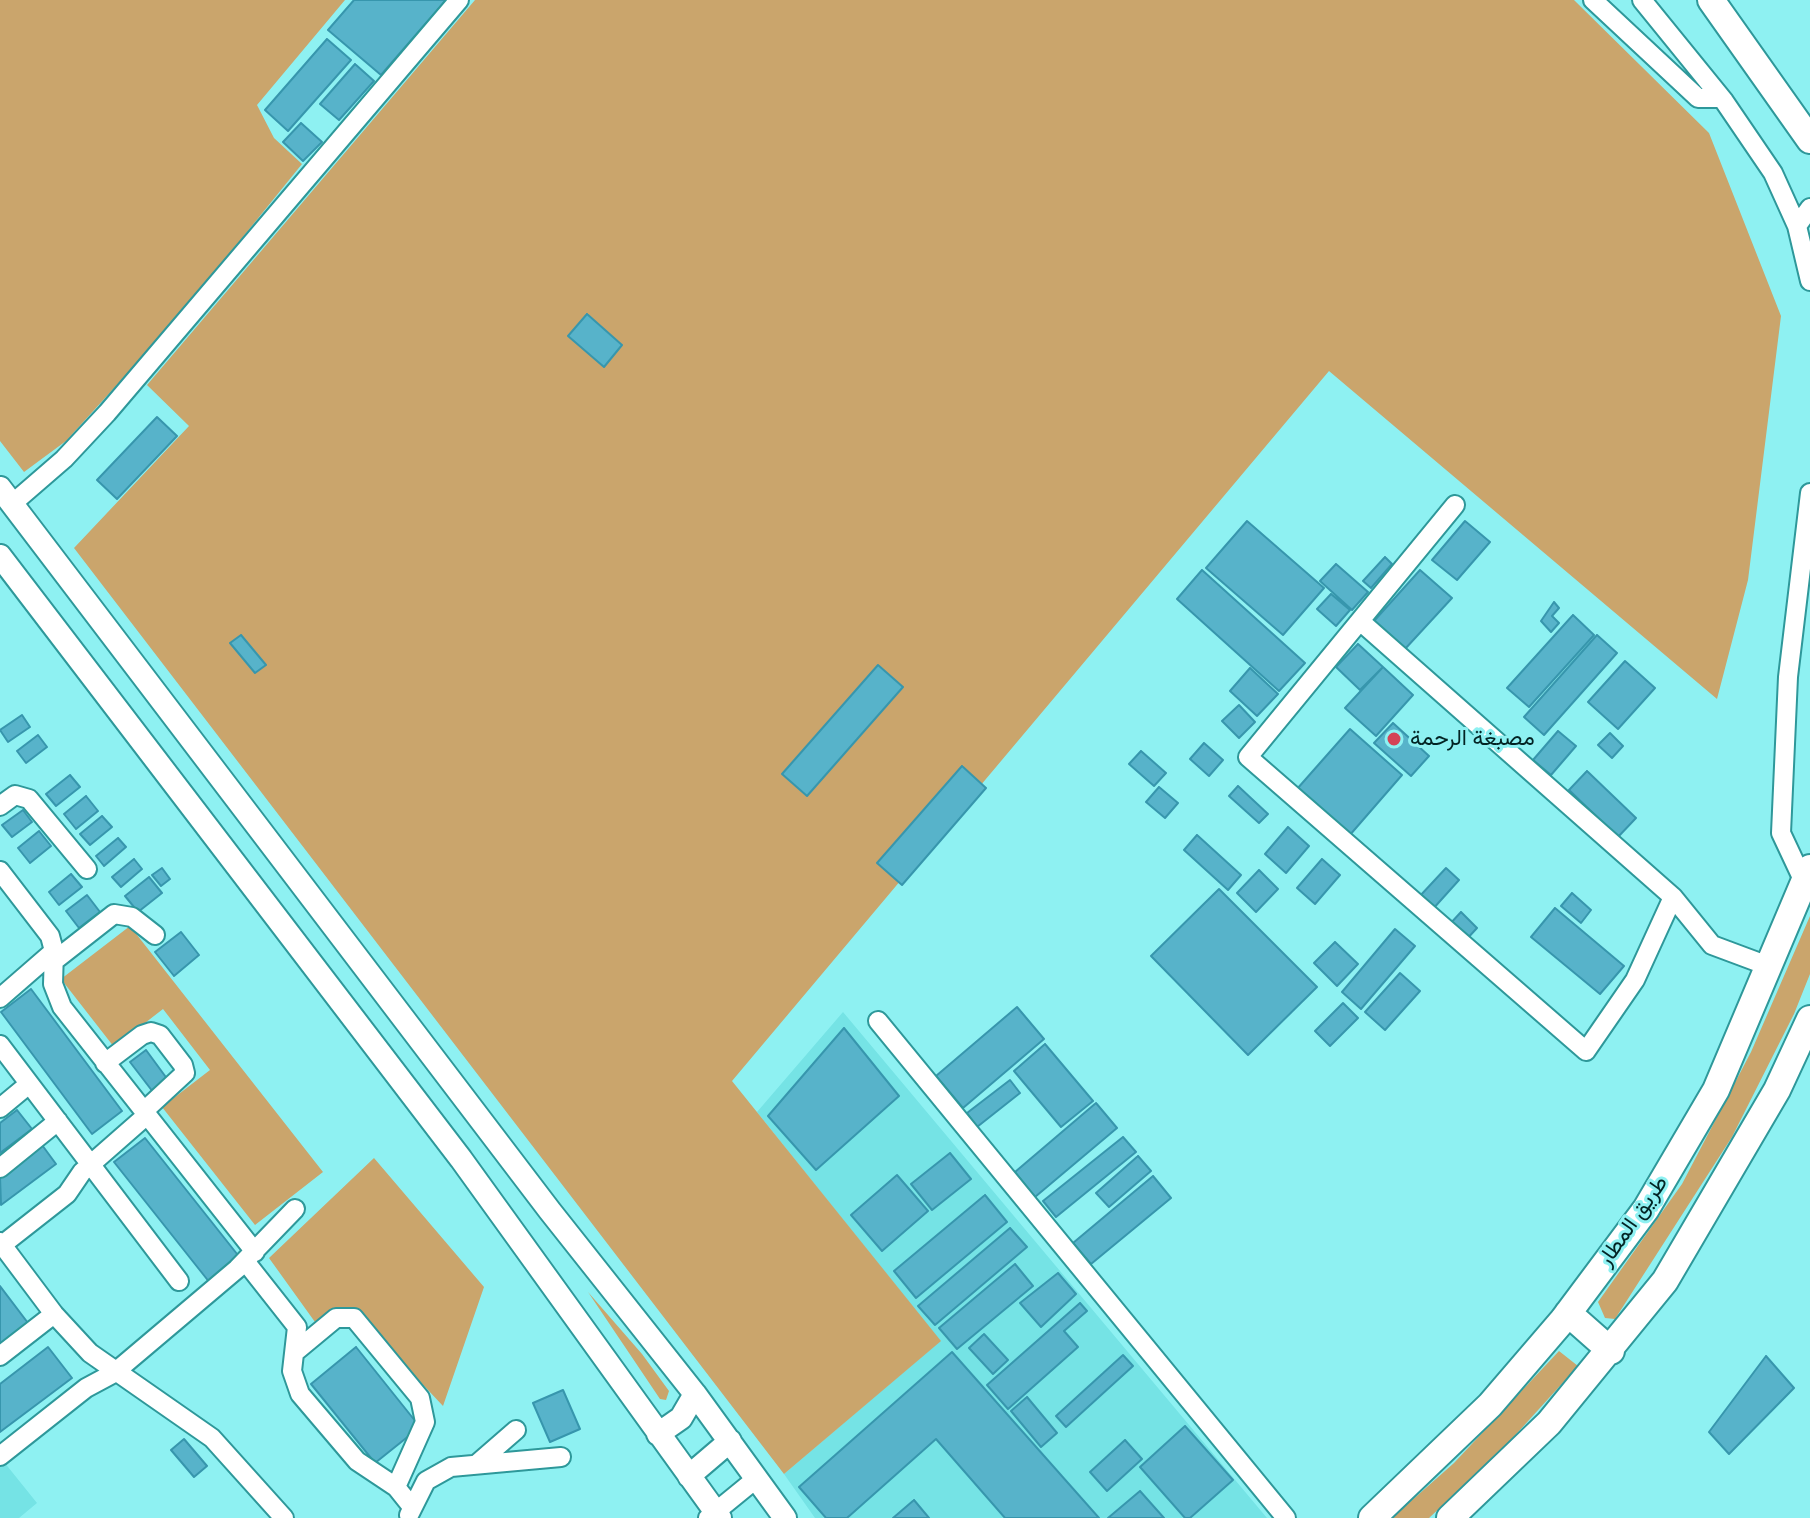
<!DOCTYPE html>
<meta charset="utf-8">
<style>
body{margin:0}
canvas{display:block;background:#8ef1f2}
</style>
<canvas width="1810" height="1518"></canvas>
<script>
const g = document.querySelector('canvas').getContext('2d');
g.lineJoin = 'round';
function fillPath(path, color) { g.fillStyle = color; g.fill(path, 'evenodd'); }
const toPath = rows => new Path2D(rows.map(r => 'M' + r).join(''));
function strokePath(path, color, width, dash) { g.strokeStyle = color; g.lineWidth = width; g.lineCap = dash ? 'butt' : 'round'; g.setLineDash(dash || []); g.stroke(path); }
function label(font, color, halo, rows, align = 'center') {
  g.font = font + ' Figtree,Vazirmatn,sans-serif'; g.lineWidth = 6; g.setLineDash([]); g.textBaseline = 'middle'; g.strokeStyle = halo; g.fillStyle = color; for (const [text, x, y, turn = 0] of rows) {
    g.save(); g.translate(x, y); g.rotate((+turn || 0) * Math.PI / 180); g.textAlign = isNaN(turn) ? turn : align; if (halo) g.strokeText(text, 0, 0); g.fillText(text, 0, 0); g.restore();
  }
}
const built = toPath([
 [843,1012,1267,1518,815,1518,784,1474,940,1341,757,1112],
 [0,1457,37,1503,19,1518,0,1518]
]);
const green = toPath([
 [0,0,345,0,257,105,274,138,302,164,174,322,66,441,24,472,0,441],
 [475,0,1574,0,1709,133,1781,316,1748,580,1717,699,1329,371,732,1081,941,1341,784,1474,74,548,189,426,147,385],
 [1810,916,1810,974,1794,1014,1732,1137,1615,1319,1605,1318,1598,1302,1682,1184,1751,1052],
 [130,926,323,1172,255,1225,162,1107,210,1070,163,1009,114,1047,61,979],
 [374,1158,484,1287,443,1406,351,1308,320,1329,269,1258],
 [588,1292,642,1354,669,1391,666,1400,660,1399],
 [1559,1351,1578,1366,1500,1452,1429,1518,1392,1518,1454,1463]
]);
const building = toPath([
 [354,0,446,0,381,75,328,30,354,0],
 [327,39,351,60,288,131,265,110,327,39],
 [355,64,374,81,339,120,320,104,355,64],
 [301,123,322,142,303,161,283,142,301,123],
 [587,314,622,345,604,367,568,336,587,314],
 [157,417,177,436,117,499,97,480,157,417],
 [1247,521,1324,588,1283,635,1206,568,1247,521],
 [1465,521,1490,542,1457,580,1432,560,1465,521],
 [1385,557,1392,564,1371,588,1363,581,1385,557],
 [1336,564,1368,592,1352,610,1320,581,1336,564],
 [1202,570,1305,663,1279,691,1177,599,1202,570],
 [1420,570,1452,598,1405,649,1374,621,1420,570],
 [1331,594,1350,610,1336,626,1317,609,1331,594],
 [1554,602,1559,608,1552,616,1559,623,1551,632,1541,621,1554,602],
 [1573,615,1594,635,1529,707,1507,688,1573,615],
 [241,635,266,665,255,673,230,643,241,635],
 [1597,635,1617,653,1544,735,1524,717,1597,635],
 [1358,644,1383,667,1360,690,1336,667,1358,644],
 [1625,661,1655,688,1618,729,1588,702,1625,661],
 [878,665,903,687,807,796,782,774,878,665],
 [1383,667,1413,695,1376,736,1345,708,1383,667],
 [1250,668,1278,694,1257,716,1230,691,1250,668],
 [1239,705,1255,722,1239,738,1222,721,1239,705],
 [22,715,30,727,8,742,0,730,22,715],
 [1393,723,1429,756,1411,776,1374,743,1393,723],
 [1350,729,1402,775,1349,836,1297,789,1350,729],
 [1558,731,1576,746,1551,775,1533,760,1558,731],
 [1610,733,1623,746,1612,758,1598,745,1610,733],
 [38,735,47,747,26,763,17,751,38,735],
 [1204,743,1223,760,1209,776,1190,759,1204,743],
 [1141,751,1166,773,1154,786,1129,764,1141,751],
 [962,766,986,788,902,885,877,863,962,766],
 [1587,771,1636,818,1618,837,1569,790,1587,771],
 [70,775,80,787,56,806,46,794,70,775],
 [1238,786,1268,814,1259,823,1229,796,1238,786],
 [1159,787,1178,803,1165,818,1146,802,1159,787],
 [86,796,98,811,76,829,64,814,86,796],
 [23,810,32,822,12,837,2,825,23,810],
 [102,816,112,827,90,845,80,834,102,816],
 [1288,827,1309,846,1286,873,1265,854,1288,827],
 [39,831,51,846,30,863,18,848,39,831],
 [1197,835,1241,875,1228,890,1184,850,1197,835],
 [118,838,126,847,104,866,96,856,118,838],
 [134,859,142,869,121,887,112,877,134,859],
 [1322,859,1340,875,1315,904,1297,888,1322,859],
 [162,868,170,879,161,886,152,875,162,868],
 [1446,868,1459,880,1432,910,1419,897,1446,868],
 [1259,870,1278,889,1256,912,1237,893,1259,870],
 [71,874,82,887,59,905,49,892,71,874],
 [149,877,162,893,138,912,125,896,149,877],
 [1219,889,1317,987,1248,1055,1151,956,1219,889],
 [1572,893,1591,910,1581,923,1561,906,1572,893],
 [87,895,100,912,79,928,66,911,87,895],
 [1555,908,1624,966,1600,994,1531,937,1555,908],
 [1461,912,1477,928,1465,941,1449,925,1461,912],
 [1395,929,1415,946,1361,1009,1342,992,1395,929],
 [181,932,199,955,174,976,155,952,181,932],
 [1335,942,1358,964,1337,986,1314,963,1335,942],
 [1400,973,1420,991,1385,1030,1365,1012,1400,973],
 [31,989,122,1111,92,1134,1,1012,31,989],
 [1343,1003,1358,1018,1330,1046,1315,1031,1343,1003],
 [1017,1007,1044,1039,963,1108,936,1076,1017,1007],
 [844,1028,899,1096,816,1170,768,1116,844,1028],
 [1045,1044,1093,1101,1061,1127,1014,1071,1045,1044],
 [146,1050,168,1080,153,1092,130,1062,146,1050],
 [1010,1080,1020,1093,977,1127,967,1113,1010,1080],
 [1096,1103,1117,1128,1035,1197,1015,1172,1096,1103],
 [17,1110,32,1129,0,1153,0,1123,17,1110],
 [1123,1137,1136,1152,1056,1217,1043,1201,1123,1137],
 [145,1138,241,1259,210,1283,114,1162,145,1138],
 [42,1145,56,1164,1,1205,0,1177,42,1145],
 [950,1153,971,1179,932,1210,911,1184,950,1153],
 [1138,1156,1151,1171,1109,1207,1096,1193,1138,1156],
 [897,1175,928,1211,882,1251,851,1215,897,1175],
 [1153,1176,1171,1198,1091,1264,1073,1243,1153,1176],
 [985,1195,1007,1222,916,1298,894,1271,985,1195],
 [1010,1228,1027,1247,935,1325,918,1306,1010,1228],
 [1015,1264,1033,1286,957,1349,939,1328,1015,1264],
 [1058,1273,1076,1294,1041,1327,1020,1303,1058,1273],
 [0,1286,28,1323,0,1345,0,1286],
 [1080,1303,1087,1311,1064,1331,1078,1347,1008,1409,987,1385,1080,1303],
 [984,1334,1008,1360,993,1374,969,1348,984,1334],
 [48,1347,72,1378,0,1432,0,1384,48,1347],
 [356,1347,420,1427,375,1463,311,1384,356,1347],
 [952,1352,1099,1518,1005,1518,936,1439,847,1518,826,1518,799,1487,952,1352],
 [1123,1355,1133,1366,1066,1427,1056,1416,1123,1355],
 [1766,1356,1794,1388,1729,1454,1709,1432,1766,1356],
 [563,1390,580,1429,550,1442,533,1403,563,1390],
 [1027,1397,1057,1433,1041,1447,1011,1411,1027,1397],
 [1185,1426,1233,1480,1190,1518,1185,1518,1140,1467,1185,1426],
 [184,1439,207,1466,194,1477,171,1450,184,1439],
 [1125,1440,1142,1459,1107,1491,1090,1472,1125,1440],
 [1140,1491,1164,1518,1108,1518,1140,1491],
 [914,1500,929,1518,893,1518,914,1500]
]);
const minor = toPath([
 [1593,0,1698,98,1721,98],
 [1642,0,1724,101,1773,173,1797,226,1810,281],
 [1797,226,1810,208],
 [12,504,64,459,107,413,459,0],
 [1455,505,1248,757,1586,1051,1635,980,1673,897,1712,945,1771,967],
 [1360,621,1673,897],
 [0,806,15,795,29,799,87,869],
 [0,871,50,936,54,951,53,984,62,1007,255,1252],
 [1804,882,1781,833,1788,677,1810,493],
 [54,961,114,914,132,917,155,935],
 [0,998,54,951],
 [878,1021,1286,1518],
 [0,1045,179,1281],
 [105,1063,142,1035,151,1032,160,1035,183,1065,185,1073,144,1111],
 [0,1108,29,1084],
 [0,1168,58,1121],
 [0,1242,54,1314,90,1353,212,1438,284,1518],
 [2,1245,67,1194,82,1172,147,1115],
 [245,1261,297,1327,292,1371,300,1394,357,1461,396,1487,412,1507],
 [295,1352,336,1318,354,1318,420,1398,425,1422,396,1487],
 [0,1356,54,1314],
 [0,1456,86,1388,114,1373,237,1269,295,1209],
 [478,1463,516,1430],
 [409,1515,426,1481,451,1467,561,1457],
 [708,1518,757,1478]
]);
const major = toPath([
 [0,488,550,1211,695,1394,785,1518],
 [0,556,461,1159,720,1518],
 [658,1434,681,1418,695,1394],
 [689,1476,730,1441]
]);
const highway = toPath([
 [1711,0,1810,140],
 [1568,1313,1611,1351],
 [1372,1518,1490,1405,1563,1320,1646,1209,1716,1090,1810,868],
 [1450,1518,1549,1423,1665,1281,1777,1090,1810,1019]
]);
const markers = [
 [1394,739,8,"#d44457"]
];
const poiNames = [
 ["مصبغة الرحمة",1410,739]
];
const streetNames = [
 ["طريق المطار",1633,1221,-55]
];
fillPath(built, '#75e3e5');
fillPath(green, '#caa56c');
fillPath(building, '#57b3ca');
strokePath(building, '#3796ad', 2);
strokePath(minor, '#2e989a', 22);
strokePath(major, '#2e989a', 26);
strokePath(highway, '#2e989a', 30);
strokePath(minor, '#fff', 18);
strokePath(major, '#fff', 22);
strokePath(highway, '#fff', 26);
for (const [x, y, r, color] of markers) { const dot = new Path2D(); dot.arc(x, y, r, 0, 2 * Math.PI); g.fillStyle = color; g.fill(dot); strokePath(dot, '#8ef1f2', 3); }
label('22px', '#032424', '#8ef1f2', poiNames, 'left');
label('22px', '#032424', '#8ef1f2', streetNames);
</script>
